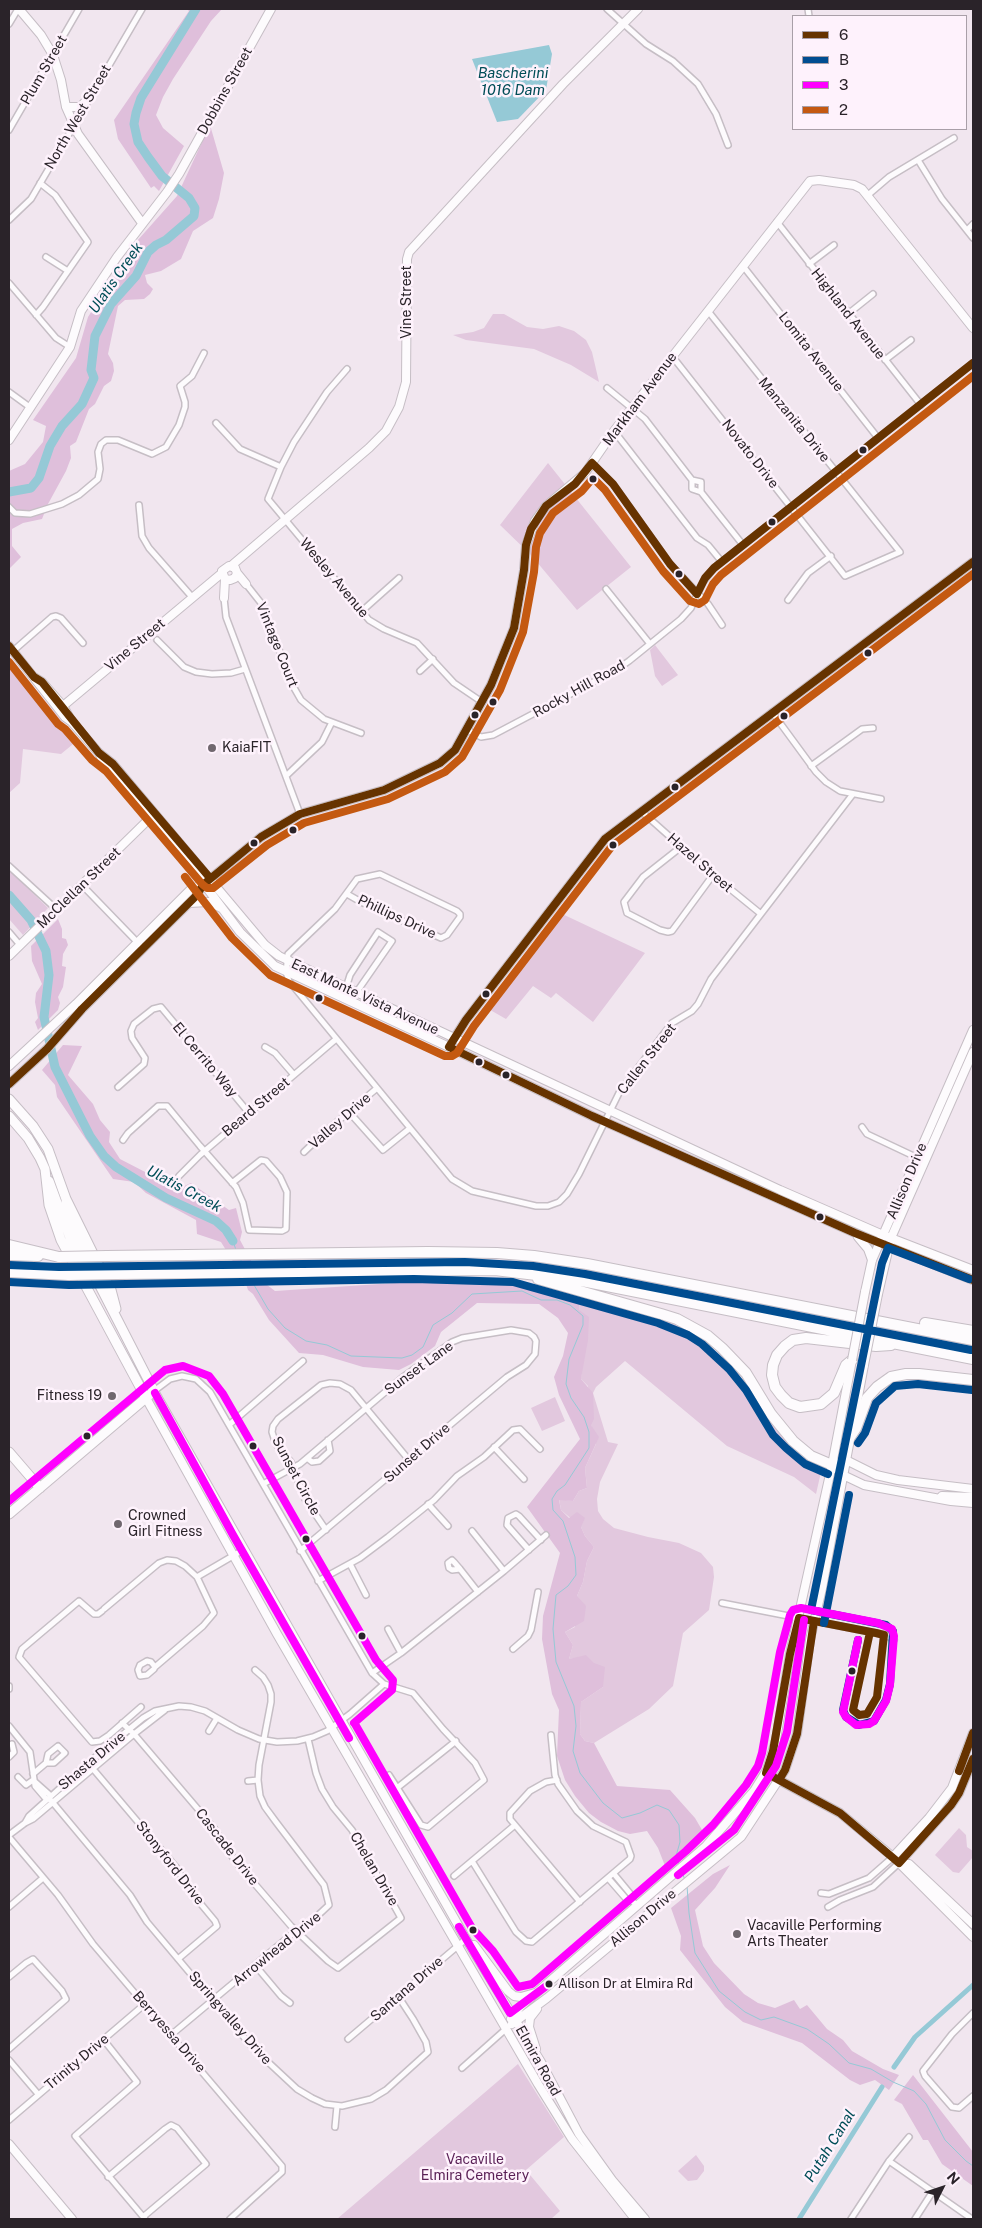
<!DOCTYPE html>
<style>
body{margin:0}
#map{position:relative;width:982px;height:2228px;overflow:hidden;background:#f1e6ef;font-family:"Public Sans",sans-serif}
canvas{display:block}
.frame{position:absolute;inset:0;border:10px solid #2a2329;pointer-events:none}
.legend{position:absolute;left:792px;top:15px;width:175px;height:115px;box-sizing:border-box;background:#fef2fc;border:1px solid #a99fa8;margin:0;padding:6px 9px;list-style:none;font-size:15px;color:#2a2329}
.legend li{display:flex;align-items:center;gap:10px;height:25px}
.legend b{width:25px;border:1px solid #a99fa8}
.north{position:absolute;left:917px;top:2163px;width:50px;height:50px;-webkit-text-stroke:4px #fef2fc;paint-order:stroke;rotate:49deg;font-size:14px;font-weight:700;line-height:20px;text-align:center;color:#2a2329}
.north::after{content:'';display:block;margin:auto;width:18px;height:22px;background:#2a2329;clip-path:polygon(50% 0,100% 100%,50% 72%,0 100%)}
</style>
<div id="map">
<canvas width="982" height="2228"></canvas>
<div class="frame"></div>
<ul class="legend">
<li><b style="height:6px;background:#630"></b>6</li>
<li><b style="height:6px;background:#004d91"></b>B</li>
<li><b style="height:6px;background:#f0f"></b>3</li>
<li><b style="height:6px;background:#c45911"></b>2</li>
</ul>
<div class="north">N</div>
</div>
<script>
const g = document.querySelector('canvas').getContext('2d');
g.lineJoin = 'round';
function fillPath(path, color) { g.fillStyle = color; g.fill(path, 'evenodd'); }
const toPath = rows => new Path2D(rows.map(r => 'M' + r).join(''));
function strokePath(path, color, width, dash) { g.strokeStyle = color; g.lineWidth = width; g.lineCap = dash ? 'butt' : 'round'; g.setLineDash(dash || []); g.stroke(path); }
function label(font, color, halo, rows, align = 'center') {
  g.font = font + ' "Public Sans",sans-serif'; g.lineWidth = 5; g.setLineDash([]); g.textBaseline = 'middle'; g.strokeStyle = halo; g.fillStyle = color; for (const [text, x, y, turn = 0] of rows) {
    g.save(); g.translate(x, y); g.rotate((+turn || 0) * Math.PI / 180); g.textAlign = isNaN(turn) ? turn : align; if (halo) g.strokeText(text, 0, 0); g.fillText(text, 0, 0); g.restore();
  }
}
const green = toPath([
 [493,314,504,314,527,327,543,329,559,326,574,331,586,340,592,352,599,382,571,365,534,349,466,340,453,335,473,332,484,328],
 [548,463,631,567,577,610,531,555,500,525],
 [655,645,678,675,662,686,655,676,650,650],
 [9,658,78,740,61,754,23,749,20,783,9,793],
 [9,870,48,908,23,935,9,919],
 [558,912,645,953,593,1022,556,993,551,998,533,986,506,1019,485,1007],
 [602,1299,630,1312,690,1328,734,1368,763,1409,794,1450,821,1472,816,1494,794,1477,727,1446,625,1361,596,1387,593,1393,608,1442,618,1444,600,1482,597,1499,598,1511,603,1519,614,1528,648,1537,679,1543,701,1553,713,1567,714,1577,709,1610,683,1633,673,1686,649,1709,594,1743,585,1741,580,1734,581,1702,603,1687,580,1658,569,1659,573,1645,565,1632,575,1627,577,1596,583,1582,587,1561,594,1547,585,1536,581,1527,561,1510,559,1499,573,1501,579,1491,587,1488,585,1468,596,1444,591,1425,588,1386,581,1379,582,1365,579,1310,580,1301],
 [555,1397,565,1421,542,1431,531,1408],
 [959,1828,966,1835,967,1847,973,1851,973,1857,959,1873,953,1872,935,1855],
 [518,2064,564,2137,526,2170,560,2211,551,2219,337,2219],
 [696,2155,704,2166,704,2171,697,2180,688,2181,678,2171]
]);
const forest = toPath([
 [187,9,222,9,211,21,173,79,163,97,156,115,163,128,184,146,159,191,154,186,151,188,118,139,114,120,189,11],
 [210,125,224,173,219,199,213,218,193,231,181,259,161,271,145,275,147,283,153,289,150,294,144,299,125,300,118,306,108,354,113,363,114,371,111,381,104,386,95,404,89,409,76,442,70,446,71,458,66,471,48,504,42,519,23,523,12,529,12,546,21,557,9,569,9,471,25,464,43,442,46,426,33,420,76,358,88,317,137,241,177,196],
 [58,919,62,929,62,938,66,939,68,945,63,954,62,966,66,967,63,987,58,997,60,1003,58,1010,38,1030,35,1022,38,1018,35,1002,36,993,42,984,32,961,31,946],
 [63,1045,82,1046,68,1075,93,1104,100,1120,110,1132,109,1142,120,1159,178,1189,191,1183,229,1210,236,1208,242,1232,240,1240,262,1281,275,1291,455,1279,499,1280,530,1285,548,1291,570,1295,580,1301,579,1310,589,1317,588,1340,581,1379,593,1393,594,1419,591,1425,599,1437,585,1468,587,1488,579,1491,573,1501,559,1500,561,1510,569,1518,577,1512,585,1518,581,1527,585,1536,594,1547,587,1561,583,1582,577,1596,586,1606,584,1621,565,1632,573,1645,569,1659,586,1655,594,1663,605,1667,603,1687,581,1702,580,1734,585,1741,594,1743,617,1786,670,1790,695,1818,705,1835,667,1871,658,1848,647,1831,630,1834,618,1831,601,1822,589,1813,575,1796,565,1780,557,1756,559,1710,552,1694,542,1639,543,1616,560,1553,527,1507,580,1439,559,1395,554,1377,563,1356,568,1333,558,1318,539,1304,477,1303,441,1332,435,1346,411,1364,399,1370,363,1367,323,1355,299,1353,269,1320,253,1294,248,1290,245,1281,221,1242,197,1234,196,1220,146,1193,134,1182,113,1179,57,1097,55,1085,42,1070],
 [730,1865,715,1888,695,1910,703,1946,714,1963,744,1994,758,2003,775,2008,794,2000,800,2009,807,2005,827,2029,843,2040,852,2051,883,2069,899,2075,889,2090,875,2080,860,2085,850,2080,802,2043,743,2022,725,2007,680,1950,681,1936,671,1908,713,1874],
 [913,2075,973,2152,973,2186,942,2164,928,2140,923,2140,902,2104,894,2100]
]);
const water = toPath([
 [549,45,552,54,546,90,518,119,497,122,472,59]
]);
const stream = toPath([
 [233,1241,236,1250],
 [240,1258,244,1268],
 [250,1278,268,1309,285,1328,306,1341,327,1345,351,1356,402,1358,412,1355,423,1347,433,1325,452,1313,472,1294,522,1291,541,1300,557,1300,570,1305,583,1316,583,1325,569,1359,566,1384,571,1398,584,1417,589,1432,589,1448,565,1485,557,1491,552,1499,553,1510,563,1521,575,1557,576,1575,568,1586,556,1595,553,1629,556,1662,574,1706,576,1726,573,1751,580,1773,603,1803,622,1818,640,1813,657,1805,669,1810,679,1825,680,1842,676,1856,680,1866],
 [682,1872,685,1880],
 [687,1886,689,1913,695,1953,719,1991,745,2012,761,2020,774,2017,807,2029,829,2044,849,2063,871,2069,893,2082,914,2091,926,2104,945,2140,966,2161,973,2166]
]);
const canal = toPath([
 [894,2067,915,2037,973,1985],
 [799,2219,882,2087]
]);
const river = toPath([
 [9,492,31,488,39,478,50,446,62,426,82,404,94,378,91,370,95,336,111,304,136,276,148,252,156,245,166,240,194,216,195,208,189,198,162,176,148,157,138,142,134,124,136,113,141,98,196,9],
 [9,895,31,920,46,951,49,975,44,1017,55,1067,90,1136,104,1156,116,1167,166,1198,216,1221,226,1230,233,1241]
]);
const street = toPath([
 [607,9,646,44,673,61,698,84,716,114,728,145],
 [808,9,809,16],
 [9,24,18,9],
 [9,130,79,9],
 [918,160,942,199,973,238],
 [868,195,889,177,954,138],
 [9,220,31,199,142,9],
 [777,222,921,405],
 [967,230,973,224],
 [46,257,68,271],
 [809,264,834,245],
 [743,266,878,438],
 [9,283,56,338,70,347],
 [848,314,873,294],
 [36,315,43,307,88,242,55,195,40,183],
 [672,356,845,576,900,552,708,311],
 [885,360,911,340],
 [347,369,327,392,294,442,281,467,268,499,369,620,384,629,417,643,454,683,482,702],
 [607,388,645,419,692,480,692,489,701,492],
 [9,392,31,408],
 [216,423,240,449,281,467],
 [614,431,697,538,708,545,722,562],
 [592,463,613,484,670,564,708,604,722,625],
 [692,480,701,482,701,492,743,545],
 [139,505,142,536,149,548,192,597],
 [9,507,15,513,30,514,62,504,79,495,98,479,100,469,98,452,101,444,106,440,118,440,152,454,166,447,179,425,185,407,185,402,180,386,192,376,204,353],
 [246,584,261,603,293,686,301,700,324,719,361,733],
 [606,589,650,644],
 [224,598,226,617,300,814],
 [788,600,808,573,831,556],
 [362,611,399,578],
 [157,640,184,667,196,672,212,674,231,673,245,669],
 [13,651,52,617,56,616,61,618,83,643],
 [420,671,433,659],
 [772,712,816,772,826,782,840,791,881,799],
 [467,730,481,737,493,735,616,670,629,661,681,619,691,608,703,582,714,568,973,363],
 [811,766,862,729,873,728],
 [286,776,322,742,332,722],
 [641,811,713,875,761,914],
 [681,847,643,877,624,902,627,913,660,930,668,932,672,931,713,875],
 [9,866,56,909],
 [82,885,140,945],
 [347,894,361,902,441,938,447,935,460,917,460,914,457,911,380,874,357,879,335,909,288,954,286,972,289,981,452,1179,472,1191,536,1206,548,1206,559,1202,567,1194,579,1174,619,1093,672,1023,692,1011,698,1004,711,979,853,794],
 [9,932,20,945],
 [346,988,350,975,378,932,392,941,356,993],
 [265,1047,275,1053,294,1075],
 [118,1087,144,1064,145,1058,132,1038,131,1031,134,1024,153,1009,161,1007,249,1113],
 [349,1112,383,1150,409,1129],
 [862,1127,867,1134,920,1159],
 [123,1140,128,1133,158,1106,167,1106,200,1146,236,1187,243,1203,249,1230,282,1231,286,1229,287,1192,280,1177,266,1161,261,1160,232,1183],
 [304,1152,326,1131,376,1089],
 [179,1176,200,1155,335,1040],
 [154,1391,170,1379,182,1376,196,1379,210,1392,372,1673,384,1684,413,1693,443,1729,475,1763,484,1780,428,1827,421,1825,389,1775],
 [229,1425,303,1361],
 [494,1447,524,1479],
 [307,1458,312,1462,319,1461,330,1451,328,1440],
 [263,1484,300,1464,403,1377,452,1342,462,1338,511,1330,529,1333,534,1337,536,1341,535,1354,526,1365,507,1377,300,1551],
 [428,1504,448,1526],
 [326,1530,305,1499,291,1462,276,1444,272,1432,273,1426,278,1419,321,1385,330,1383,340,1384,351,1390,409,1460],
 [472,1531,504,1571],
 [529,1550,507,1525,508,1518,516,1514,519,1516,541,1540],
 [350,1564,366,1595],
 [460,1569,452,1570,449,1568,448,1563,452,1560,454,1562,460,1569,478,1592],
 [197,1577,243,1550],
 [318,1581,360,1558,388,1537,434,1500,457,1476,484,1457,513,1430,520,1429,540,1449],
 [722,1603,886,1635,894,1640],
 [104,1609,159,1563,167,1560,176,1561,185,1566,197,1577,214,1613,203,1626,155,1667],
 [102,1611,98,1614,94,1614,79,1601,22,1649,19,1657,92,1742,100,1741,109,1735,141,1707],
 [388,1629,401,1653],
 [513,1649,528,1636,531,1630,538,1592],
 [147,1661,151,1662,155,1667,154,1669,147,1675,140,1676,138,1670,140,1665,147,1661],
 [372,1673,401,1653,504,1571,546,1535],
 [9,1686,9,1689],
 [122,1723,134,1734,214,1828,235,1861,291,1926,328,1961,338,1968,401,1918,352,1830,333,1807,322,1789,316,1773,308,1739],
 [9,1726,30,1752,35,1786,47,1800],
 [209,1731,217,1718],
 [9,1757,14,1752,12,1744],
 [88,1763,176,1867,190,1891,215,1921,217,1926,178,1959],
 [33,1774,46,1763,54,1763,65,1753,58,1746,48,1754,46,1763],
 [18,1777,26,1785,33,1780],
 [33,1780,51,1796],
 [557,1780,546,1782,530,1791,510,1813,510,1819,580,1902],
 [248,1781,258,1780],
 [397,1788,456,1741],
 [49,1798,130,1895,147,1922,253,2048,297,2089,312,2098,325,2104,342,2106,371,2099,386,2090,428,2052,426,2042,413,2019,398,1996],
 [25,1823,29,1816,88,1763,143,1718,155,1711,179,1706,191,1707,205,1711,238,1730,259,1739,277,1742,297,1741,313,1737,327,1731,350,1714,384,1684],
 [9,1835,25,1823,33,1819,134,1734,165,1710],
 [9,1837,58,1895,93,1944,282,2166,282,2172,230,2219],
 [472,1861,516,1932,526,1941,532,1942,630,1859,631,1856,626,1842,593,1826,577,1811,558,1784,555,1775,551,1735],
 [614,1874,633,1897,632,1901],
 [454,1876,515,1825],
 [608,1878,628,1901,632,1901,637,1905],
 [821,1893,829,1894,869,1878,893,1857],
 [9,1907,43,1878],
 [828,1907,840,1900,873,1887,899,1863],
 [255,1965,281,1996,290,2003],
 [9,1977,26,1963,33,1959,62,1991,66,1999,9,2049],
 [973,2013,952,2034,923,2071,925,2076,952,2107,959,2108,973,2096],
 [171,2035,292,1934,314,1919,329,1905,324,1885,276,1822,265,1807,260,1796,258,1780,259,1765,271,1702,271,1694,268,1685,263,1677,255,1670],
 [103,2039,137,2082,75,2136,145,2219],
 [348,2039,466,1939],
 [9,2060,38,2094],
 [462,2068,507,2028],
 [9,2120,145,2004],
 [335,2127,337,2106],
 [889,2161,972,2219],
 [108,2177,165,2129,171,2125,177,2128,206,2164,143,2217],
 [851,2219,889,2161,909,2137],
 [915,2219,933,2191]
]);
const secondary = toPath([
 [19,9,41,35,53,55,61,80,66,107,78,134,142,223],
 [67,107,80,107,89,98],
 [9,440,70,347,81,311,117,257,167,192,179,174,271,9],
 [231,566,369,448,386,431,399,407,406,382,407,259,409,252,563,84,638,9],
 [237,573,246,584],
 [225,579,230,580,235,578,237,573,235,568],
 [224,598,225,579,222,571,229,566,235,568],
 [9,646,65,717,72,722,99,753,113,764,265,945,279,956,780,1190,883,1235,973,1270],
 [34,677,42,682,63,706,72,722],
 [63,706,222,573],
 [100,755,107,769,204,884,240,932,275,966,449,1047,592,1116,855,1233,973,1280],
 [189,903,209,902,221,908],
 [9,956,149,819],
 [452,1042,466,1020,605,839,973,562],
 [9,1066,76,1004,190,890,204,884],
 [9,1084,47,1049,82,1009,195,897,204,884,261,837,300,814,384,790,440,763,455,750,491,685,514,628,524,570,526,545,535,521,546,506,585,473,614,431,810,181,819,180,854,185,862,189,973,328],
 [858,1237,868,1249,872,1260],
 [865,1292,872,1260,973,1030],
 [878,1294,891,1238,973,1052],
 [154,1391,466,1939,541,2062,579,2134,612,2180,645,2219],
 [146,1398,277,1634,538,2084,572,2139,635,2219],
 [832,1465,843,1475,864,1485,951,1501,973,1503],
 [832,1465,846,1460,876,1475,898,1480,973,1489],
 [942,1496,973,1497],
 [766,1773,840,1813,893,1857,973,1937],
 [893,1857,929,1818,952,1788,973,1733],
 [899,1863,951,1805,959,1793,973,1759],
 [899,1863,909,1864,973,1924],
 [474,1945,508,1991,514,1996,521,1997,535,1993],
 [511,2019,520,2007,706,1846,754,1791,767,1770,776,1740,790,1654,832,1465,852,1360],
 [512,2024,547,1998,741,1837,785,1770,797,1734,810,1640,822,1588,864,1365],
 [536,2049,529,2027,530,2018,537,2009],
 [9,2144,72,2219]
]);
const primary = toPath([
 [9,1099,33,1126,48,1149,66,1199,111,1290,116,1309],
 [9,1116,28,1138,40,1158,45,1169,49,1205,61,1240,146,1398],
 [49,1181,73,1246,88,1278],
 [9,1452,40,1488],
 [9,1514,154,1391,79,1245,67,1211,66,1199]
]);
const highway = toPath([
 [9,1245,59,1257],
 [9,1255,38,1256],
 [107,1256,428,1252,497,1253,534,1256,587,1264,973,1340],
 [9,1272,69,1275],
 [116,1274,495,1270,577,1280,973,1359],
 [538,1279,661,1314,677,1319,708,1336,722,1348,746,1373,771,1414,793,1441,811,1456,832,1465],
 [925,1323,973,1331],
 [852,1360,846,1365,834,1393,821,1404,800,1407,789,1403,781,1395,775,1387,772,1375,773,1365,777,1355,785,1346,793,1340,806,1338,876,1346,891,1345],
 [850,1437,856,1428,867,1398,877,1387,891,1377,906,1374,919,1374,973,1380]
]);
const secondaryBridge = toPath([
 [852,1360,865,1292],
 [864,1365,878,1294]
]);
const highwayBridge = toPath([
 [59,1257,107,1256],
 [69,1275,116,1274]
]);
const bus1 = toPath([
 [592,463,613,484,670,564,697,594],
 [973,562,605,839,466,1020,449,1047,592,1116,855,1233,973,1280],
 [697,594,705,578,714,568,973,363],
 [9,646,34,677,42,682,99,753,113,764,210,878],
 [9,1084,47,1049,82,1009,195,897,204,884,261,837,300,814,384,790,440,763,455,750,491,685,514,628,524,570,526,545,531,529,546,506,575,484,592,463],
 [870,1632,853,1710,859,1715,867,1714,877,1697,884,1635,876,1633,799,1618,790,1654,773,1751,766,1773,840,1813,899,1863,951,1805,959,1793,973,1759],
 [959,1771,973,1733],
 [779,1780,785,1770,797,1734,814,1621]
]);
const bus2 = toPath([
 [9,1265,59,1267,465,1262,533,1266,585,1274,971,1350],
 [9,1282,69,1285,414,1279,513,1282,658,1323,688,1335,702,1344,729,1369,746,1390,773,1435,786,1448,805,1464,828,1474],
 [858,1443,865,1433,876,1403,895,1386,918,1384,972,1390],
 [824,1623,849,1495],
 [858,1640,843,1710,846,1717,859,1725,874,1721,886,1700,890,1684,893,1631,886,1625,811,1610,882,1263,888,1248,969,1279]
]);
const bus3 = toPath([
 [155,1393,233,1535,349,1738],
 [9,1501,165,1370,183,1366,209,1376,223,1394,376,1660,393,1680,392,1690,354,1723,355,1724,472,1928,493,1951,518,1987,532,1984,686,1851,713,1825,746,1785,758,1766,762,1753,780,1652,790,1615,793,1610,801,1608,878,1623,892,1629,894,1636,890,1685,886,1701,874,1721,869,1724,856,1725,846,1717,843,1712,858,1640],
 [678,1875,734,1830,776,1766,787,1732,804,1620],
 [459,1927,510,2013,549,1984]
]);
const bus4 = toPath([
 [9,662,58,724,65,729,92,760,106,771,202,884,207,888,213,888,267,845,304,823,388,799,445,772,462,757,500,690,523,632,534,572,536,547,540,533,553,513,582,491,593,478,605,490,663,571,690,601,699,604,705,600,713,584,721,575,973,376],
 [185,877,232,938,270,975,445,1056,452,1056,457,1053,474,1026,612,846,973,574]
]);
const markers = [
 [863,450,4.5,"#2a2329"],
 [593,479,4.5,"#2a2329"],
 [772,522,4.5,"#2a2329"],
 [679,574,4.5,"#2a2329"],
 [868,653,4.5,"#2a2329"],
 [493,702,4.5,"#2a2329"],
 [475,715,4.5,"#2a2329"],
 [784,716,4.5,"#2a2329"],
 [212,748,5,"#70676e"],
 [675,787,4.5,"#2a2329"],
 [293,830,4.5,"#2a2329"],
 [254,843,4.5,"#2a2329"],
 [613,845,4.5,"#2a2329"],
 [486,994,4.5,"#2a2329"],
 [319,998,4.5,"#2a2329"],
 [479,1062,4.5,"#2a2329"],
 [506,1075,4.5,"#2a2329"],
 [820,1217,4.5,"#2a2329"],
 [112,1396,5,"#70676e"],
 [87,1436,4.5,"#2a2329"],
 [253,1446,4.5,"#2a2329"],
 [118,1524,5,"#70676e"],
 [306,1539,4.5,"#2a2329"],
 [362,1636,4.5,"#2a2329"],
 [852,1671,4.5,"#2a2329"],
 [473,1930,4.5,"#2a2329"],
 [737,1934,5,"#70676e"],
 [549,1984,4.5,"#2a2329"]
];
const busNames = [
 ["Allison Dr at Elmira Rd",558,1984]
];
const streetNames = [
 ["Plum Street",44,70,-60],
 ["Dobbins Street",225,91,-61],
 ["North West Street",78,117,-60],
 ["Vine Street",407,302,-90],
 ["Highland Avenue",848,314,52],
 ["Lomita Avenue",811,352,52],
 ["Markham Avenue",640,399,-53],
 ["Manzanita Drive",794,420,51],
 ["Novato Drive",750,454,52],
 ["Wesley Avenue",334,578,50],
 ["Vine Street",135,645,-40],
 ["Vintage Court",277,645,68],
 ["Rocky Hill Road",579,689,-29],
 ["Hazel Street",700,863,41],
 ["McClellan Street",79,888,-44],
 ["Phillips Drive",397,917,25],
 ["East Monte Vista Avenue",365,997,25],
 ["Callen Street",647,1059,-52],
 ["El Cerrito Way",205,1060,50],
 ["Beard Street",256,1107,-40],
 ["Valley Drive",340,1121,-41],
 ["Allison Drive",907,1181,-67],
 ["Sunset Lane",419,1368,-36],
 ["Sunset Drive",417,1453,-41],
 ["Sunset Circle",296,1476,62],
 ["Shasta Drive",92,1761,-40],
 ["Cascade Drive",227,1847,52],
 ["Stonyford Drive",170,1863,52],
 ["Chelan Drive",374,1869,60],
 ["Allison Drive",643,1918,-40],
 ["Arrowhead Drive",277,1949,-39],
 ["Santana Drive",407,1989,-41],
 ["Springvalley Drive",230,2018,49],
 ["Berryessa Drive",169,2032,49],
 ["Elmira Road",538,2061,61],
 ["Trinity Drive",77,2062,-40]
];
const poiNames = [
 ["KaiaFIT",222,748],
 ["Fitness 19",102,1396,"right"],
 ["Crowned",128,1516],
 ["Girl Fitness",128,1532],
 ["Vacaville Performing",747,1926],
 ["Arts Theater",747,1942]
];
const parkNames = [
 ["Vacaville",475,2160],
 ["Elmira Cemetery",475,2176]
];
const waterNames = [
 ["Bascherini",513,73],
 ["1016 Dam",513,90],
 ["Ulatis Creek",116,278,-55],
 ["Ulatis Creek",184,1189,28],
 ["Putah Canal",830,2146,-58]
];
fillPath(green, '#e2c8de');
fillPath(forest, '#dfbfdb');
fillPath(water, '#95c9d6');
strokePath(stream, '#95c9d6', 1);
strokePath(canal, '#95c9d6', 5);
strokePath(river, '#95c9d6', 9);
strokePath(street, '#c6bec5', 8);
strokePath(secondary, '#c6bec5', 10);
strokePath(primary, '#c6bec5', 11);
strokePath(highway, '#c6bec5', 12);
strokePath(street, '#fdfbfd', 5);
strokePath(secondary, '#fdfbfd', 8);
strokePath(primary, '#fdfbfd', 9);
strokePath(highway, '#fdfbfd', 10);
strokePath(secondaryBridge, '#c6bec5', 10, []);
strokePath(highwayBridge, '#c6bec5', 12, []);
strokePath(secondaryBridge, '#fdfbfd', 8);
strokePath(highwayBridge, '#fdfbfd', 10);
strokePath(bus1, '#630', 8);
strokePath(bus2, '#004d91', 8);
strokePath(bus3, '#f0f', 8);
strokePath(bus4, '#c45911', 8);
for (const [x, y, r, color] of markers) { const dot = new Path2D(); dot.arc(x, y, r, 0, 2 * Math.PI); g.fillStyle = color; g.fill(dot); strokePath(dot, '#fef2fc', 2); }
label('13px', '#2a2329', '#fef2fc', busNames, 'left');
label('14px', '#2a2329', '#fef2fc', streetNames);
label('14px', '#2a2329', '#fef2fc', poiNames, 'left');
label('14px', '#591f55', '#fef2fc', parkNames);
label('italic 15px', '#004d57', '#fef2fc', waterNames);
</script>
